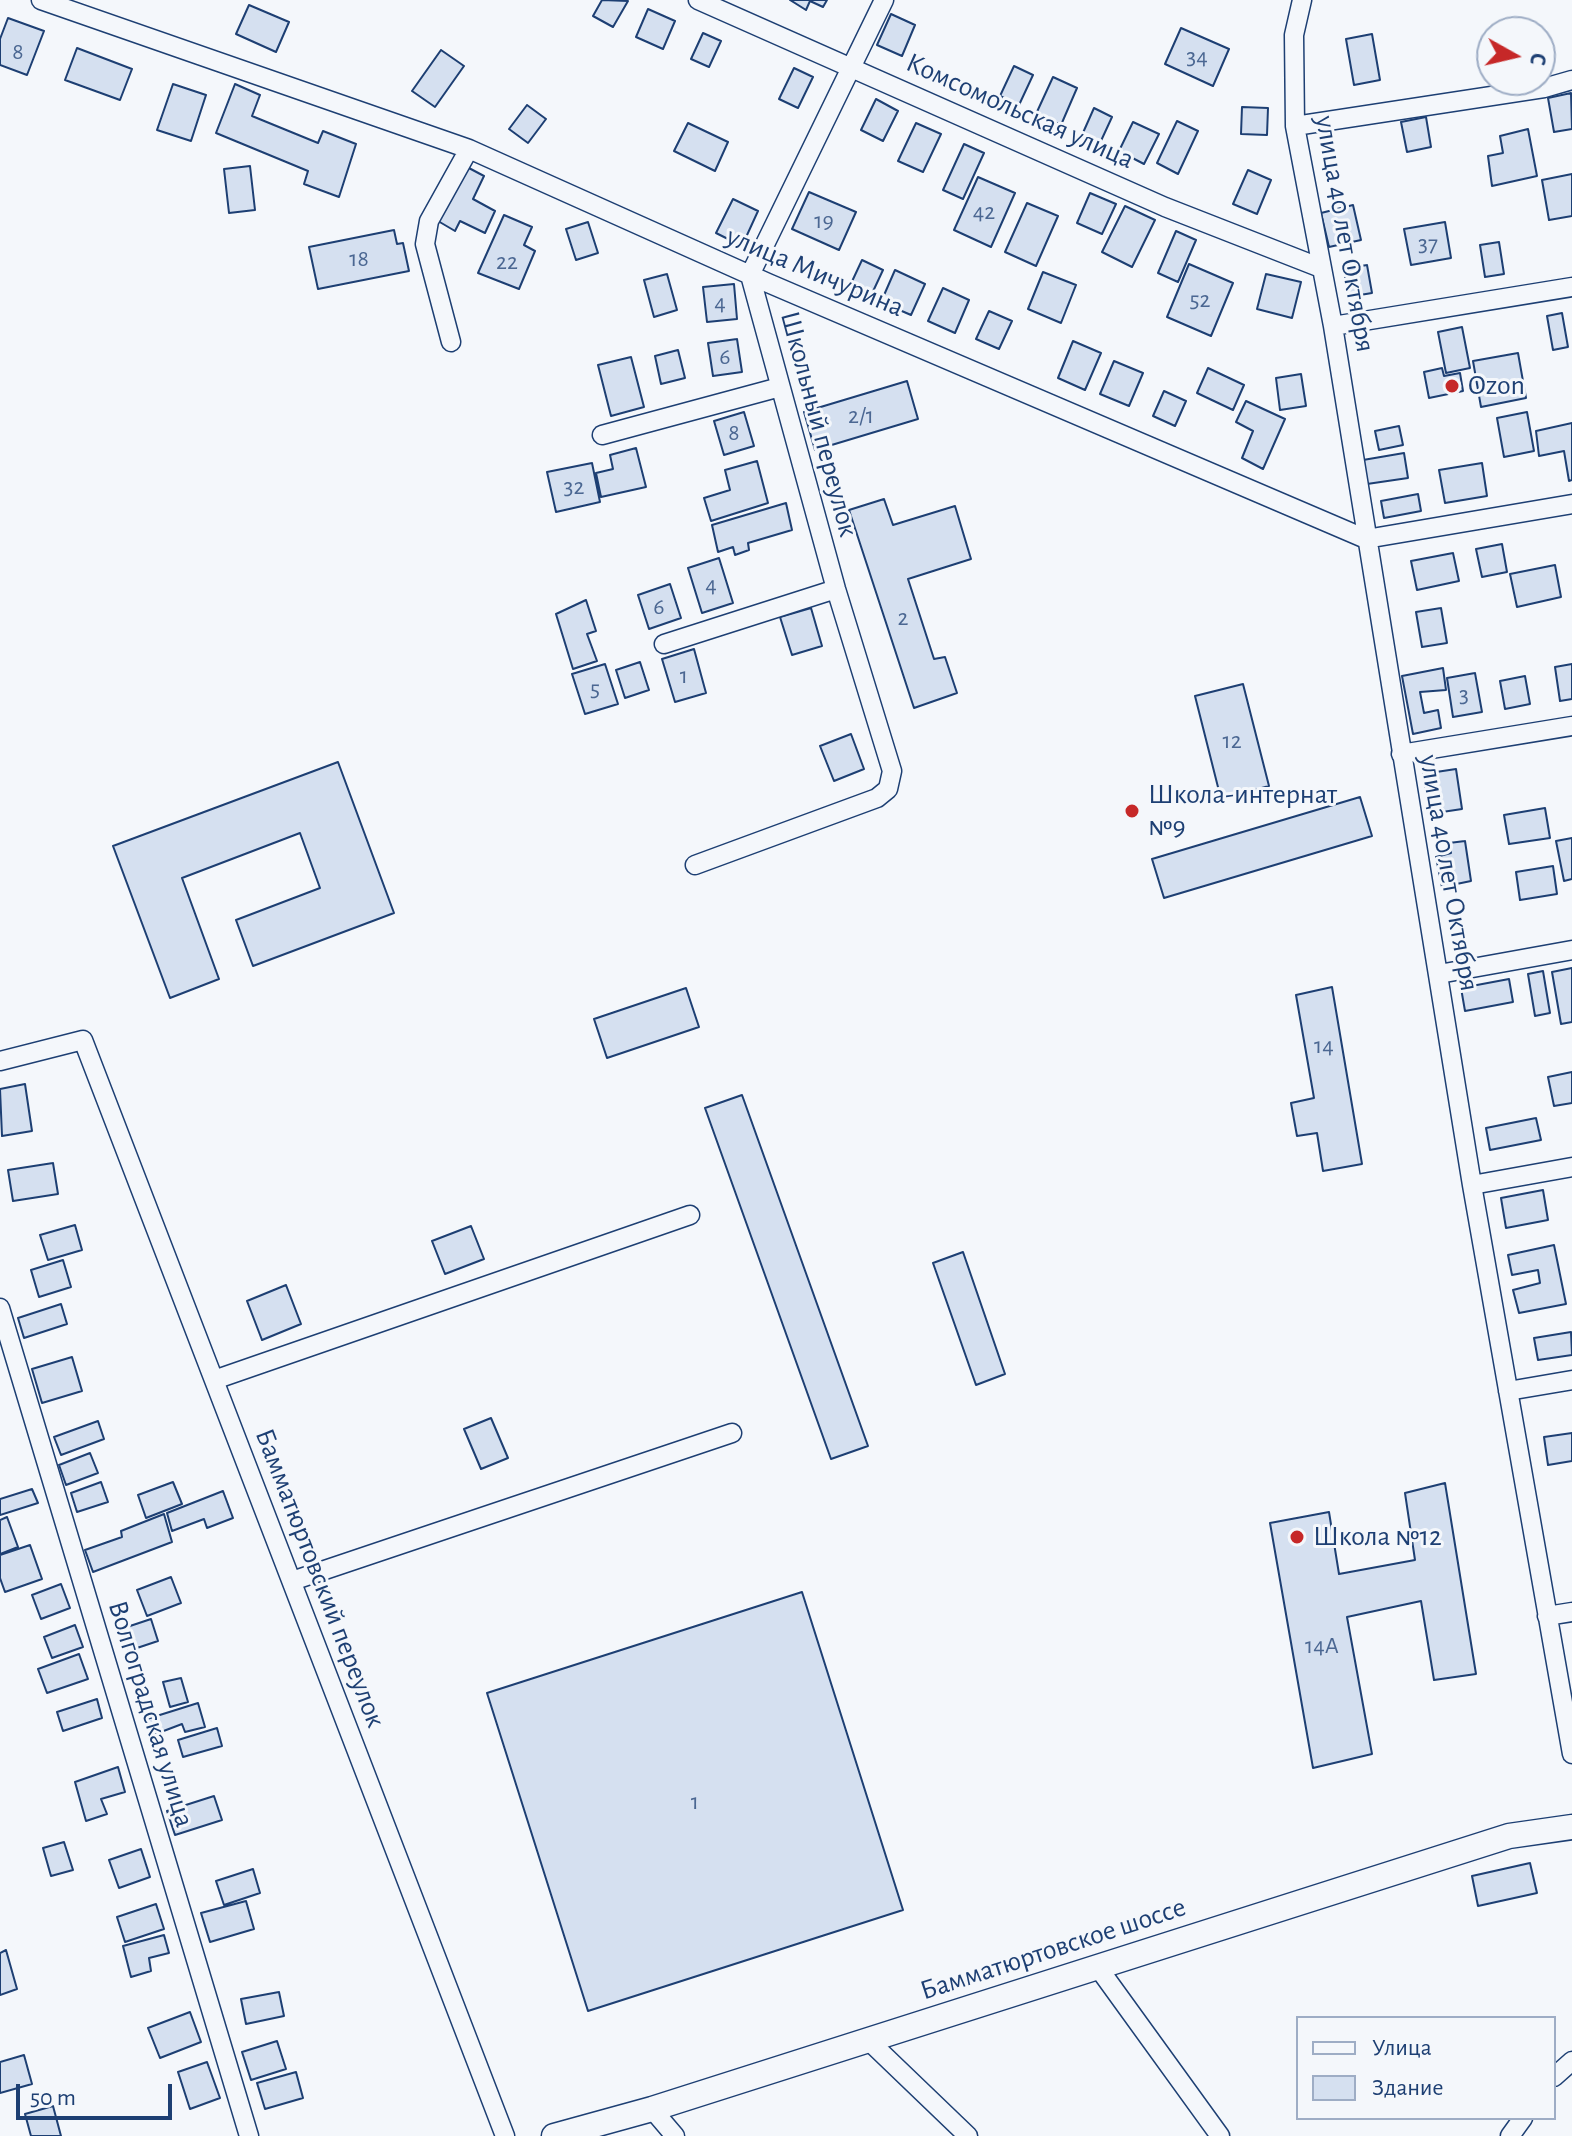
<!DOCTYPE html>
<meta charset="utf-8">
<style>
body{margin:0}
#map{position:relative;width:1572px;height:2136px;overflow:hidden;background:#f4f7fb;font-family:"Alegreya Sans",sans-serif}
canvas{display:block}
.legend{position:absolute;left:1296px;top:2016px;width:260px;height:104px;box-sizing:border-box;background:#f4f7fb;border:2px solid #9eadc5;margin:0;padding:10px 14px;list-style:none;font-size:24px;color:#1d3f73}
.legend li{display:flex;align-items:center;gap:16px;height:40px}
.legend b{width:40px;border:2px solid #9eadc5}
.north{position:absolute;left:1476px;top:16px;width:80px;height:80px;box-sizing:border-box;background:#f4f7fb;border:2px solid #9eadc5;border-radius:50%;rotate:98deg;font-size:22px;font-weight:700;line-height:32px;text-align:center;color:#1d3f73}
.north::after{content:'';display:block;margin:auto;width:28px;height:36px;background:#c62828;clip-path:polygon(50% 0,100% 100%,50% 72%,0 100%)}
.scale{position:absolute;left:16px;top:2084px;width:156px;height:36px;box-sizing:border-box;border:4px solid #1d3f73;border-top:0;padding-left:10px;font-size:24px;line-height:28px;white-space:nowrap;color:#1d3f73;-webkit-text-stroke:6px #f4f7fb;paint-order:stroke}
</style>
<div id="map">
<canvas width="1572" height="2136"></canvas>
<ul class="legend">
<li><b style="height:10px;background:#f4f7fb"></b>Улица</li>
<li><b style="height:22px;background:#d5e0f0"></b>Здание</li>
</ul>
<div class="north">С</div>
<div class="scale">50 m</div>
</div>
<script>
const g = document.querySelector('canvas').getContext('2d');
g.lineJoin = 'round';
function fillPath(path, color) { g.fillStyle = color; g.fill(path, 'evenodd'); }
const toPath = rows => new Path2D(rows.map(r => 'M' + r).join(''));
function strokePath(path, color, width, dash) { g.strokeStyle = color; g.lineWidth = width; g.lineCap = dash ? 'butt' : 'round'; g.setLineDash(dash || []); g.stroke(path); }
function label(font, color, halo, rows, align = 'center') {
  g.font = font + ' "Alegreya Sans",sans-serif'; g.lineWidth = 6; g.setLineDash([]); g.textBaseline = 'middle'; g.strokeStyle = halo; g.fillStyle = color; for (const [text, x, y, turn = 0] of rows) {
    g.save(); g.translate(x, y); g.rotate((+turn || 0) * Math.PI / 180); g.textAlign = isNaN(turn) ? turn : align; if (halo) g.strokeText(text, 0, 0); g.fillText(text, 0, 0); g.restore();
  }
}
const building = toPath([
 [602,0,628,1,613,27,593,16,602,0],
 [790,0,827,0,823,7,810,1,806,10,790,0],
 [249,5,289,22,276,52,236,34,249,5],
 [648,9,675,21,663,49,636,37,648,9],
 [891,14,915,25,902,56,877,45,891,14],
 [8,18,44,31,27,75,0,65,0,39,8,18],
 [1181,28,1229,49,1213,86,1165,64,1181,28],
 [703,33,721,41,709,67,691,59,703,33],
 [1372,34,1380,80,1354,85,1346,39,1372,34],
 [77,48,132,69,120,100,65,80,77,48],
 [441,50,464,66,435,107,412,91,441,50],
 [1014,66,1033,75,1019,105,1000,96,1014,66],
 [794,68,813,77,798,108,779,99,794,68],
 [1053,77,1077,88,1061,125,1036,114,1053,77],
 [173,84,206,95,191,141,157,130,173,84],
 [235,84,260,95,252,116,318,143,323,131,356,144,339,197,304,184,308,171,216,133,235,84],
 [1571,93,1572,129,1554,132,1548,98,1571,93],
 [876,99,898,111,883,141,861,130,876,99],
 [527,105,546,119,528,143,509,129,527,105],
 [1242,107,1268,108,1267,135,1241,134,1242,107],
 [1094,108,1112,117,1100,143,1082,135,1094,108],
 [1426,117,1431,147,1407,152,1401,122,1426,117],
 [1177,121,1198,131,1178,174,1157,163,1177,121],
 [1133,122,1159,134,1144,164,1119,151,1133,122],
 [688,123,728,142,715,171,674,151,688,123],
 [916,123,941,134,923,172,898,161,916,123],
 [1528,129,1537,176,1492,186,1488,156,1503,153,1500,136,1528,129],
 [964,144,984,153,963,199,943,190,964,144],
 [250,166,255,210,229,213,224,169,250,166],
 [467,167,484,176,473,199,495,211,485,233,460,221,455,231,438,221,467,167],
 [1248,170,1271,180,1257,214,1233,204,1248,170],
 [1572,174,1572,216,1549,220,1542,180,1572,174],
 [978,177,1015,193,991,247,954,230,978,177],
 [809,192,856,212,839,250,792,229,809,192],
 [1090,193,1116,204,1102,234,1077,223,1090,193],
 [733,199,758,211,742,246,716,233,733,199],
 [1027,203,1058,216,1036,266,1005,252,1027,203],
 [1353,205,1361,240,1329,247,1321,213,1353,205],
 [1125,206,1155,220,1132,267,1102,252,1125,206],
 [504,215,532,227,524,245,535,251,519,289,478,273,504,215],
 [588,222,598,253,576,260,566,229,588,222],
 [1445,222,1451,258,1411,265,1404,229,1445,222],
 [394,230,397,244,403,243,409,271,318,289,309,247,394,230],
 [1176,231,1196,240,1178,282,1158,273,1176,231],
 [1499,242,1504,274,1485,277,1480,245,1499,242],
 [862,260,883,270,869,300,848,290,862,260],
 [1189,264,1233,283,1211,336,1167,317,1189,264],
 [1367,265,1372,293,1348,297,1344,269,1367,265],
 [895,270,925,284,911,315,881,302,895,270],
 [1043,272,1076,285,1061,323,1028,309,1043,272],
 [667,274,677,310,654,317,644,280,667,274],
 [1266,274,1301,282,1292,318,1257,309,1266,274],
 [734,284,737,319,707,322,703,287,734,284],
 [943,288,969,300,955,333,928,321,943,288],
 [989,311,1012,321,999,349,976,339,989,311],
 [1562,313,1568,347,1553,350,1547,316,1562,313],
 [1462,327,1470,368,1446,373,1438,332,1462,327],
 [737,339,742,372,713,376,708,343,737,339],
 [1073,341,1101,353,1085,390,1058,378,1073,341],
 [678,350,685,378,661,384,655,356,678,350],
 [1518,353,1526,398,1481,407,1473,361,1518,353],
 [631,357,644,407,611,416,598,365,631,357],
 [1114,361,1143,373,1129,406,1100,394,1114,361],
 [1208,368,1244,385,1233,410,1197,393,1208,368],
 [1442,368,1444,376,1460,373,1463,391,1429,398,1424,372,1442,368],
 [1301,374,1306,406,1280,410,1276,378,1301,374],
 [907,381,918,419,815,450,804,412,907,381],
 [1164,391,1186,401,1175,426,1153,416,1164,391],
 [1246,401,1285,419,1263,469,1242,458,1253,431,1236,422,1246,401],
 [744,412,754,446,724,455,714,421,744,412],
 [1527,412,1534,451,1504,457,1497,418,1527,412],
 [1572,423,1572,480,1569,481,1564,451,1539,456,1536,431,1572,423],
 [1399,426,1403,445,1379,450,1375,431,1399,426],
 [636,448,646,487,601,497,596,473,613,469,610,455,636,448],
 [1404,453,1408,478,1367,484,1363,460,1404,453],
 [757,461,768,503,711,521,704,498,730,490,725,470,757,461],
 [592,463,600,502,556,512,547,472,592,463],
 [1482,463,1487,496,1445,503,1439,470,1482,463],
 [1418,494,1421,511,1384,518,1381,501,1418,494],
 [884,499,893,525,955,506,971,559,908,579,934,659,945,657,957,693,914,708,849,510,884,499],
 [786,503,792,530,748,543,749,550,735,555,733,547,718,552,712,525,786,503],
 [1502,544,1507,572,1482,577,1476,549,1502,544],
 [1453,553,1459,581,1417,590,1411,561,1453,553],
 [719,558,733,603,702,613,688,568,719,558],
 [1555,565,1561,597,1517,607,1510,574,1555,565],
 [670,584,681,618,649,629,638,595,670,584],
 [586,600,596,631,587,634,597,661,573,669,556,614,586,600],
 [811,608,822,646,792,655,780,617,811,608],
 [1441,608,1447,643,1422,647,1416,612,1441,608],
 [694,649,706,693,675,702,662,659,694,649],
 [640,662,649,690,625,698,616,670,640,662],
 [605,664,618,704,585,714,572,674,605,664],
 [1572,664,1572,699,1560,701,1555,667,1572,664],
 [1443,668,1446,690,1420,692,1424,713,1438,710,1441,728,1413,734,1402,676,1443,668],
 [1475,673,1482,712,1453,717,1447,678,1475,673],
 [1525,676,1530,704,1505,709,1500,681,1525,676],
 [1243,684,1269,786,1221,799,1195,696,1243,684],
 [851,734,864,769,834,781,820,746,851,734],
 [338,762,394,913,253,966,236,920,320,888,300,833,182,878,219,979,170,998,113,846,338,762],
 [1456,769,1462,809,1429,814,1423,774,1456,769],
 [1360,797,1372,836,1164,898,1152,859,1360,797],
 [1545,808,1550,838,1509,844,1504,815,1545,808],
 [1572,838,1572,879,1564,881,1556,841,1572,838],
 [1465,841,1471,881,1442,887,1436,857,1451,853,1449,843,1465,841],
 [1553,866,1557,894,1520,900,1516,872,1553,866],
 [1572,968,1572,1022,1561,1024,1552,972,1572,968],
 [1543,971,1550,1013,1535,1016,1528,974,1543,971],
 [1509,979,1513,1002,1465,1011,1461,988,1509,979],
 [1332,987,1362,1164,1323,1171,1317,1133,1297,1136,1291,1103,1314,1098,1296,995,1332,987],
 [686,988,699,1027,607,1058,594,1019,686,988],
 [1572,1072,1572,1103,1554,1106,1548,1077,1572,1072],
 [25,1084,32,1131,2,1136,0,1089,25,1084],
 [742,1095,868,1446,831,1459,705,1108,742,1095],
 [1536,1118,1541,1140,1490,1150,1486,1128,1536,1118],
 [53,1163,58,1194,13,1201,8,1170,53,1163],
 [1543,1190,1548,1220,1506,1228,1501,1198,1543,1190],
 [75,1225,82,1250,48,1260,40,1235,75,1225],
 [471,1226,484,1259,445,1274,432,1241,471,1226],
 [1554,1245,1566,1304,1519,1313,1513,1290,1540,1283,1538,1270,1512,1275,1508,1255,1554,1245],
 [963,1252,1005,1374,976,1385,933,1263,963,1252],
 [63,1260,71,1287,39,1297,31,1270,63,1260],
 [286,1285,301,1324,262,1340,247,1301,286,1285],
 [61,1304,67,1324,24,1338,18,1318,61,1304],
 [1571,1332,1572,1355,1538,1360,1534,1338,1571,1332],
 [72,1357,82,1391,42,1403,32,1369,72,1357],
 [491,1418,508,1458,481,1469,464,1429,491,1418],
 [98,1421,104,1439,61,1455,54,1437,98,1421],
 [1572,1433,1572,1461,1548,1465,1544,1437,1572,1433],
 [90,1453,98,1473,66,1485,59,1465,90,1453],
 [101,1482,108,1502,77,1512,71,1493,101,1482],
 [173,1482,182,1504,146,1518,138,1495,173,1482],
 [1445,1483,1476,1674,1434,1680,1421,1601,1347,1617,1372,1754,1313,1768,1270,1523,1329,1512,1339,1574,1415,1560,1405,1493,1445,1483],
 [32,1489,38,1503,0,1515,0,1499,32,1489],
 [223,1491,233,1518,207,1528,204,1519,172,1531,167,1513,223,1491],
 [164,1514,172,1542,93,1572,85,1550,122,1537,121,1531,164,1514],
 [7,1517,18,1547,0,1554,0,1520,7,1517],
 [30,1545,42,1579,5,1592,0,1578,0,1555,30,1545],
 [171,1577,181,1603,147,1616,137,1590,171,1577],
 [61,1584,70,1608,41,1619,32,1595,61,1584],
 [802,1592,903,1910,588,2011,487,1693,802,1592],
 [151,1619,158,1641,128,1651,121,1629,151,1619],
 [75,1625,83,1647,52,1658,44,1637,75,1625],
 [79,1654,88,1679,47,1693,38,1669,79,1654],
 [181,1678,188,1702,170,1707,163,1682,181,1678],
 [97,1699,102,1718,63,1731,57,1712,97,1699],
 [198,1703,205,1727,185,1732,182,1724,153,1735,147,1719,198,1703],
 [217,1728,222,1746,183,1757,178,1740,217,1728],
 [118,1767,125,1792,101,1799,107,1814,86,1821,75,1782,118,1767],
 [214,1796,222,1820,175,1835,167,1811,214,1796],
 [64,1842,73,1870,51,1876,43,1848,64,1842],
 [141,1849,150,1877,119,1888,109,1860,141,1849],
 [1530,1863,1537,1893,1478,1906,1472,1876,1530,1863],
 [253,1869,260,1893,224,1905,216,1881,253,1869],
 [246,1901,254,1929,210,1942,201,1913,246,1901],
 [156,1904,164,1929,125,1942,117,1917,156,1904],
 [164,1935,169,1953,149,1958,151,1971,131,1977,123,1946,164,1935],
 [6,1950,17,1989,0,1995,0,1953,6,1950],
 [279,1992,284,2016,246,2024,241,1999,279,1992],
 [190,2012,201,2042,160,2058,148,2028,190,2012],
 [277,2041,286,2069,251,2080,242,2052,277,2041],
 [24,2055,32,2084,0,2093,0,2062,24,2055],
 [207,2062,220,2098,190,2109,178,2072,207,2062],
 [296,2072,303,2098,265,2109,257,2083,296,2072],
 [53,2106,61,2136,31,2136,25,2114,53,2106]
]);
const minor = toPath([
 [41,0,469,149,768,283,1366,539,1572,504],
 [698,0,1165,207,1321,268],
 [1302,0,1294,35,1295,126,1333,326,1472,1185,1572,1754],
 [1295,126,1544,88,1572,80],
 [1333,326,1572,287],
 [451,342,425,244,429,221,469,149],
 [602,435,780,387],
 [664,644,836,589],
 [1401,754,1572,726],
 [695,865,877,798,888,789,892,771,836,589,750,275,884,0],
 [1439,974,1572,950],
 [0,1061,83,1040,505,2136],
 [1472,1185,1572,1167],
 [0,1308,249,2136],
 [214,1380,690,1215],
 [1508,1391,1572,1380],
 [292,1581,732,1433],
 [1547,1616,1572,1612],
 [1097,1966,1220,2136],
 [867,2039,968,2136],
 [1554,2077,1572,2061],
 [652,2109,675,2136],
 [1510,2136,1523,2118]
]);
const tertiary = toPath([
 [554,2136,652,2109,1509,1836,1572,1827]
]);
const markers = [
 [1452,386,8,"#c62828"],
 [1132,811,8,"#c62828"],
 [1297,1537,8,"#c62828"]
];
const numberNames = [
 ["8",18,52],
 ["34",1197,57],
 ["42",984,212],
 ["19",824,221],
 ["37",1428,244],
 ["18",359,259],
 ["22",507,262],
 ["52",1200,300],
 ["4",720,303],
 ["6",725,357],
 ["2/1",861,416],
 ["8",734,433],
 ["32",574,487],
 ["4",711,585],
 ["6",659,607],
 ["2",903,618],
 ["1",684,676],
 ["5",595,689],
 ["3",1464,695],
 ["12",1232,741],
 ["14",1324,1046],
 ["14А",1322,1646],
 ["1",695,1802]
];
const streetNames = [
 ["Комсомольская улица",1020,111,24],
 ["улица 40 лет Октября",1345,234,80],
 ["улица Мичурина",815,272,23],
 ["Школьный переулок",819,424,75],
 ["улица 40 лет Октября",1449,873,80],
 ["Бамматюртовский переулок",320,1578,69],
 ["Волгоградская улица",151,1714,73],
 ["Бамматюртовское шоссе",1053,1949,-18]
];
const poiNames = [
 ["Ozon",1468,386],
 ["Школа-интернат",1148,795],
 ["№9",1148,827],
 ["Школа №12",1313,1537]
];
fillPath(building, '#d5e0f0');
strokePath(building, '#1d3f73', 2);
strokePath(minor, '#1d3f73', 21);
strokePath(tertiary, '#1d3f73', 27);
strokePath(minor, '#f4f7fb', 18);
strokePath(tertiary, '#f4f7fb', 24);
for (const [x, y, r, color] of markers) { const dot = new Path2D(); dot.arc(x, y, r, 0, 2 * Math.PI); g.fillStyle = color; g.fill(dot); strokePath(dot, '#f4f7fb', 3); }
label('24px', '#4b6792', null, numberNames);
label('28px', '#1d3f73', '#f4f7fb', streetNames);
label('28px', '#1d3f73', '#f4f7fb', poiNames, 'left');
</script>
